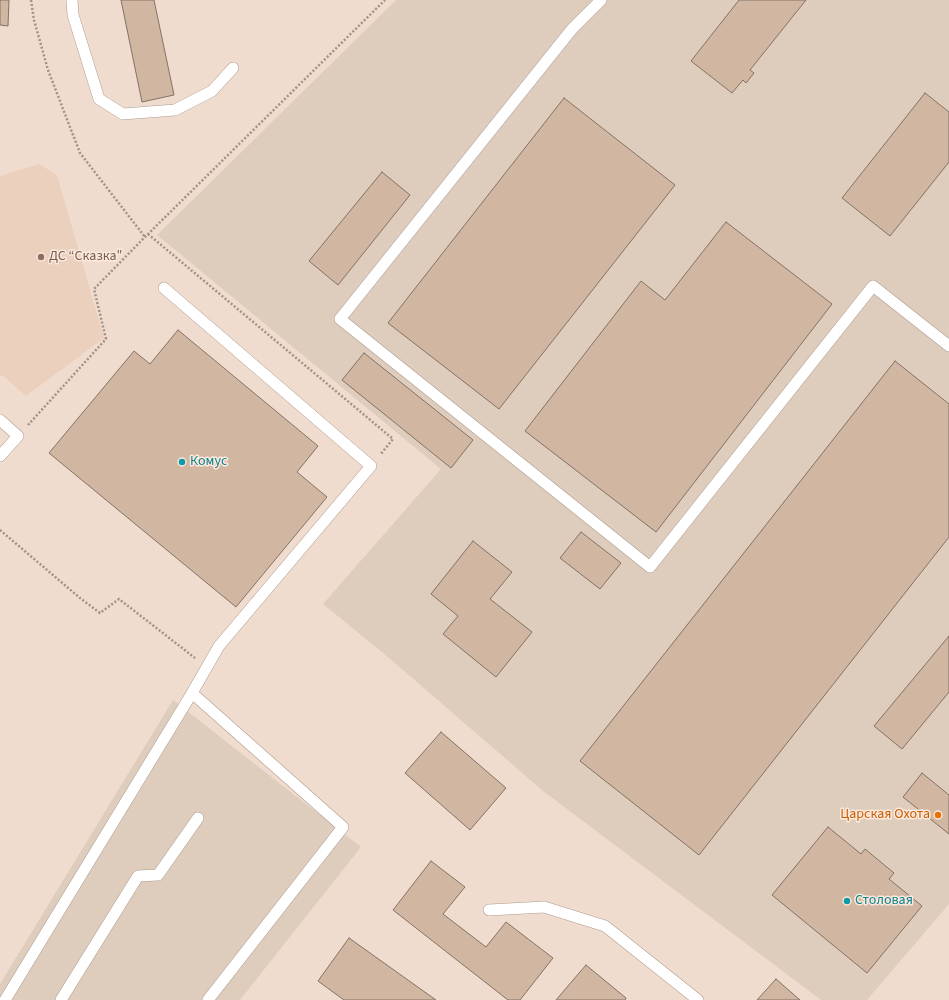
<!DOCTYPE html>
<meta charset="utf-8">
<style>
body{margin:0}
canvas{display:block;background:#f0dcce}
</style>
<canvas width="949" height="1000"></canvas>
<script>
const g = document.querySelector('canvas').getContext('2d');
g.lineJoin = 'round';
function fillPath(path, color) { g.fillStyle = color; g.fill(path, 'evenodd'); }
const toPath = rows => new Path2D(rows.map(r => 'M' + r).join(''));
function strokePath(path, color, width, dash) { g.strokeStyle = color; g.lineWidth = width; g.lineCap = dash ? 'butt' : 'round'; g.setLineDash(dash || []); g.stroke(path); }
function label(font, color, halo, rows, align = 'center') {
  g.font = font + ' "Source Sans 3",sans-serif'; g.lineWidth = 3; g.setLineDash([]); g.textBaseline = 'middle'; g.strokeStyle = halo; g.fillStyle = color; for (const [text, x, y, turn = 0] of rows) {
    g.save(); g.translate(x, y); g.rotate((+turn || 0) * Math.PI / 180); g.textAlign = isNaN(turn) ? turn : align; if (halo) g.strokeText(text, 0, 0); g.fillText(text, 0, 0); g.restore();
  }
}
const built = toPath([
 [39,164,57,175,104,338,26,396,3,376,0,375,0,176]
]);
const industrial = toPath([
 [396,0,949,0,949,904,867,1000,821,1000,543,791,389,658,323,604,441,469,157,235],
 [173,700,361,847,240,1000,0,1000,0,984]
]);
const building = toPath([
 [0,0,9,0,8,26,0,25,0,0],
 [121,0,154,0,174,95,142,102,121,0],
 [739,0,806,0,750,70,754,73,746,83,743,80,732,93,691,61,739,0],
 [925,93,949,112,949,162,890,236,842,198,925,93],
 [564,98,675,185,499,409,388,323,564,98],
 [382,172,410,195,338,285,309,261,382,172],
 [726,222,832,304,656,532,525,431,641,281,665,300,726,222],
 [178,330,318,446,297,472,327,497,236,607,49,453,134,351,150,364,178,330],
 [364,353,473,440,451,468,342,380,364,353],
 [895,361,949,404,949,537,699,855,580,761,895,361],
 [581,532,621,563,600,589,560,558,581,532],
 [473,541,512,572,490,599,532,632,496,677,443,634,458,616,431,594,473,541],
 [949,636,949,692,902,749,874,726,949,636],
 [441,732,506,788,470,830,405,773,441,732],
 [922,773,949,795,949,834,903,797,922,773],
 [828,827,861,854,865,849,894,873,889,879,922,906,867,973,772,895,828,827],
 [431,861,465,887,443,914,486,947,506,922,553,958,520,1000,508,1000,393,910,431,861],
 [349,938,436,1000,344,1000,318,981,349,938],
 [586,965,626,998,625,1000,556,1000,586,965],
 [776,979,800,1000,757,1000,776,979]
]);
const path = toPath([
 [31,0,34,20,48,70,80,153,145,237],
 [148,234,393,439,380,455],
 [28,425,106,339,94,289,145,237,385,0],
 [0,530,80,598,100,613,119,599,195,658]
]);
const lane = toPath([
 [72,0,73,15,99,99,123,114,175,110,212,91,233,68],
 [601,0,572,29,340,319,650,567,873,286,949,346],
 [0,420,18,436,0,456],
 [192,693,343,827,208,1000],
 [489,910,544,907,605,926,698,1000],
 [5,1000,192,693,219,646,371,466,164,288],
 [61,1000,138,876,158,875,198,818]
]);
const markers = [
 [41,257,4,"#8d6e63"],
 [182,462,4,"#0f9aa8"],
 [938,815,4,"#e8710a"],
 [847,901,4,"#0f9aa8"]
];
const educationNames = [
 ["ДС “Сказка\"",49,257]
];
const cultureNames = [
 ["Комус",190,462],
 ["Столовая",855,901]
];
const foodNames = [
 ["Царская Охота",930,815]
];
fillPath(built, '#ead0bd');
fillPath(industrial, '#decdbd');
fillPath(building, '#d1b6a2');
strokePath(building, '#837266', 1);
strokePath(lane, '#ae9b8e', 12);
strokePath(path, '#a09287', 2.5, [2, 2]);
strokePath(lane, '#fff', 11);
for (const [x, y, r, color] of markers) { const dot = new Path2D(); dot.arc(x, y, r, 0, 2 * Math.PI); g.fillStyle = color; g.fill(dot); strokePath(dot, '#fde9db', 1.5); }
label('14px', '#785e54', '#fde9db', educationNames, 'left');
label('14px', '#0d838f', '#fde9db', cultureNames, 'left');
label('14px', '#c56008', '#fde9db', foodNames, 'right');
</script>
